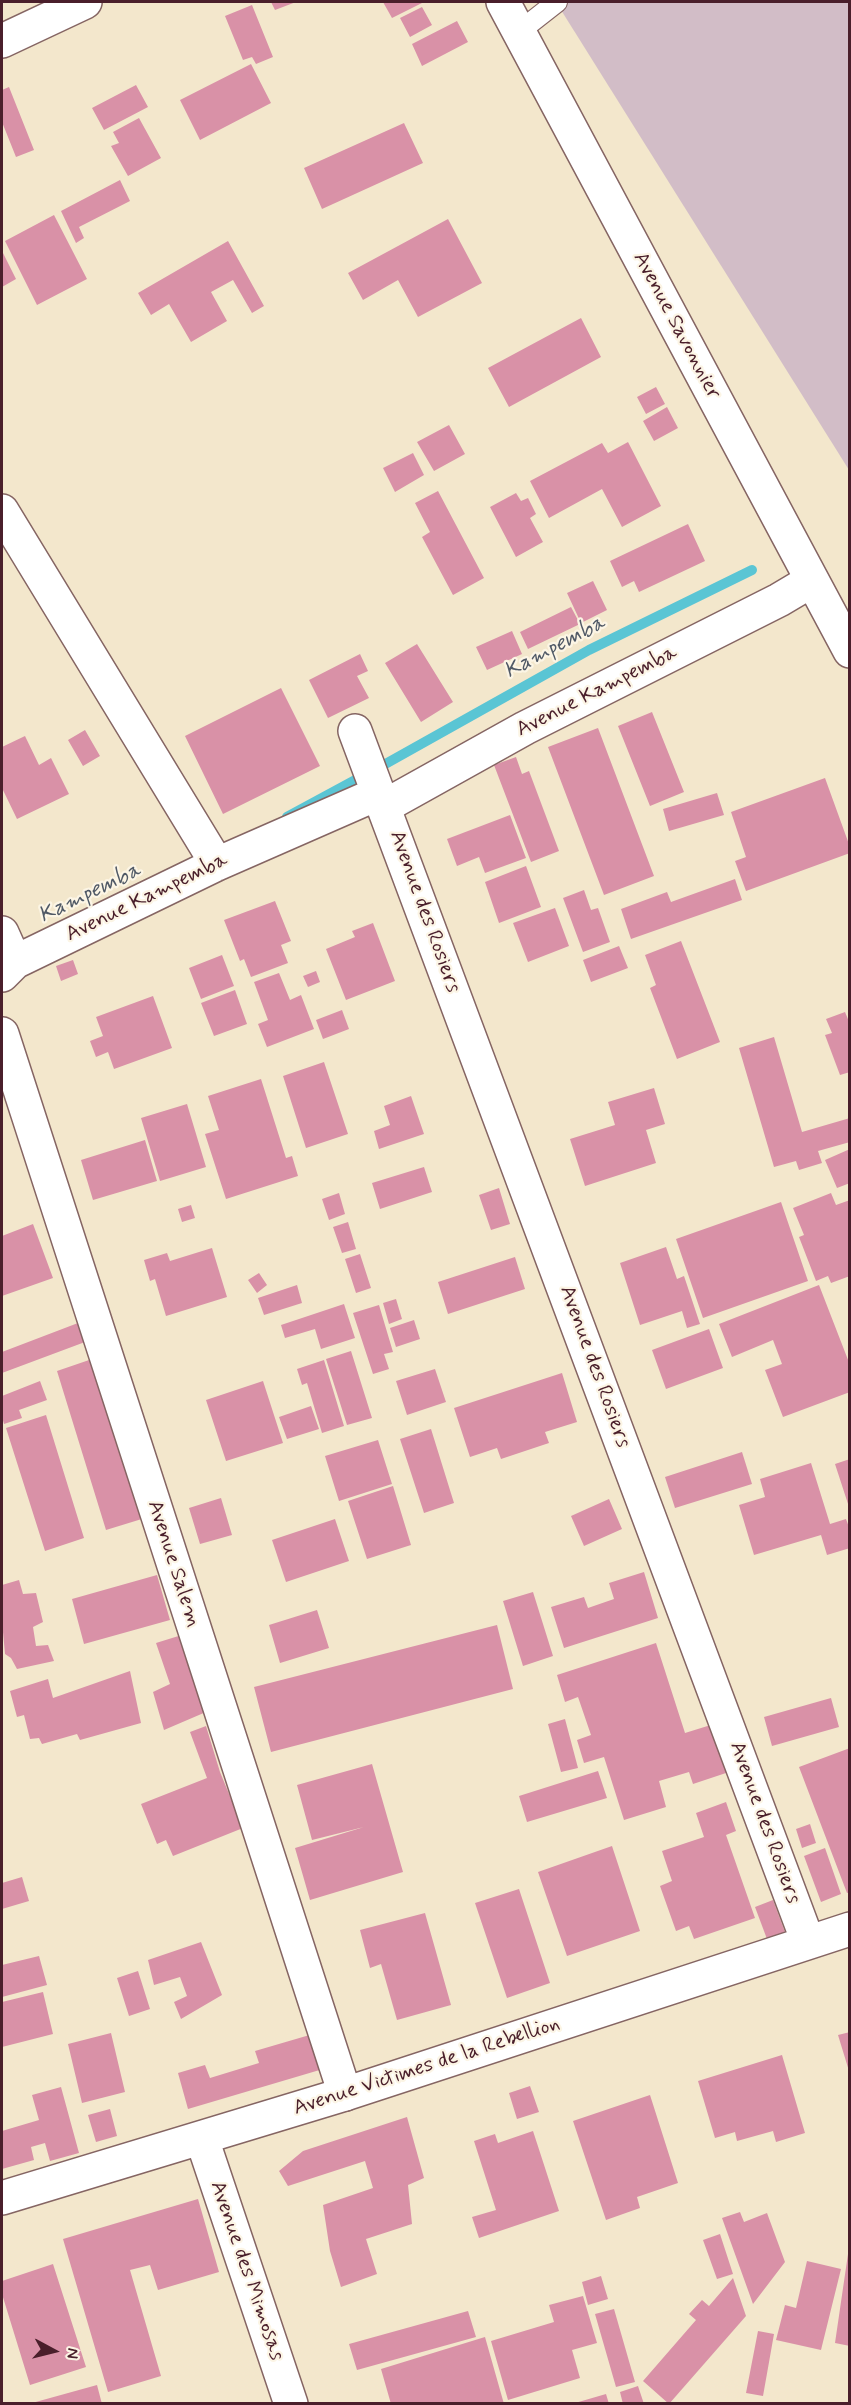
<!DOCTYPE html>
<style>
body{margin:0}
#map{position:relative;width:851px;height:2405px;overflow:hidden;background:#f3e7cc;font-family:Mynerve,sans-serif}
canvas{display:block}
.frame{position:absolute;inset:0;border:3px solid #4a1f2b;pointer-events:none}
.north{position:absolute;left:24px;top:2321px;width:60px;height:60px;-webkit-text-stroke:4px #fcf5e5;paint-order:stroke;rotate:97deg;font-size:16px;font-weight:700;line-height:24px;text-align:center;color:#4a1f2b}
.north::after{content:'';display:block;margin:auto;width:21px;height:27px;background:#4a1f2b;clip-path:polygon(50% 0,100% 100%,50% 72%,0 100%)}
</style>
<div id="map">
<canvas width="851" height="2405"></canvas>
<div class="frame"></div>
<div class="north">N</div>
</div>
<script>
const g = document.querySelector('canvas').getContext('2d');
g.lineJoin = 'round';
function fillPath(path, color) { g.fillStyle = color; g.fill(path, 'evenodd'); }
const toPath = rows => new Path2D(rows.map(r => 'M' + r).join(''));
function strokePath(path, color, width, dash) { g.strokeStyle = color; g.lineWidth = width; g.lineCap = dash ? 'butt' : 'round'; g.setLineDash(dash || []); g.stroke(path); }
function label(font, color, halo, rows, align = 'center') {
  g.font = font + ' Mynerve,sans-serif'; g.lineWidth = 4.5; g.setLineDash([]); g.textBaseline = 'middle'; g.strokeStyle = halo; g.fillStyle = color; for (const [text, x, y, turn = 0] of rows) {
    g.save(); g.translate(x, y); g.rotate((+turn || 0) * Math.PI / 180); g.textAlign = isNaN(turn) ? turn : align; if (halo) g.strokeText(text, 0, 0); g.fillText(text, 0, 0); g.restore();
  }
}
const industrial = toPath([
 [556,2,849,2,849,470]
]);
const stream = toPath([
 [380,767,589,650,752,570],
 [287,817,361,777]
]);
const building = toPath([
 [271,2,296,2,275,10],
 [383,2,424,2,392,18],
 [252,5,273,57,256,64,252,57,243,60,225,16],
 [422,7,432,25,410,37,400,18],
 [457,21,468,42,422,66,412,44],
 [251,64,271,103,200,140,180,100],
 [136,85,148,107,104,130,92,108],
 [9,87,34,150,16,157,2,122,2,90],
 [139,118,161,158,128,176,111,146,119,143,113,132],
 [404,123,423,163,322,209,304,168],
 [120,180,130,201,79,227,84,238,76,243,61,211],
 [54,215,87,279,37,305,5,241],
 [448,219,482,283,418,317,398,280,363,300,348,273],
 [228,241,264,306,252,313,233,280,211,292,227,321,191,342,169,304,151,315,138,293],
 [2,251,16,279,2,287],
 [581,318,601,357,509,407,488,368],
 [656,387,665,404,646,414,637,397],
 [667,407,678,428,654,441,643,421],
 [449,425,465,454,434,471,417,442],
 [628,442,661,506,622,527,602,489,549,518,530,481,602,443,608,453],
 [413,453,424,475,395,492,383,468],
 [438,491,484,578,453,595,422,537,430,532,415,503],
 [516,493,521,501,528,498,536,514,530,518,543,542,516,557,490,507],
 [688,524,705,561,639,592,634,581,622,587,610,561],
 [593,581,607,610,581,623,567,593],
 [571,607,580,624,528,649,520,632],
 [512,631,522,654,487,670,476,647],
 [417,644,453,702,421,722,385,663],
 [360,654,368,671,357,676,369,698,328,718,309,680],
 [281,688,320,766,223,814,185,736],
 [652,712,684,792,650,806,618,726],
 [598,728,654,876,604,895,548,747],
 [85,730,100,756,83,766,68,740],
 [25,736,39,765,51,758,69,794,17,819,2,788,2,747],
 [516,757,522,774,529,771,559,851,531,862,494,765],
 [825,778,850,847,850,853,746,891,735,861,746,857,731,812],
 [717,793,724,815,669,831,663,809],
 [510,815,526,858,485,873,479,857,457,866,447,839],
 [526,866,541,907,499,923,485,882],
 [735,879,742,900,631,939,621,909,667,892,671,902],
 [584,890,591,910,598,908,610,942,583,952,563,898],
 [275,901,291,941,281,945,288,963,251,977,244,959,240,961,224,920],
 [555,908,569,946,528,962,513,923],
 [373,923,395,981,346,1000,326,949,355,937,352,931],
 [681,941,720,1042,677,1059,650,988,656,985,645,955],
 [619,946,628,968,591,982,583,960],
 [222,955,234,986,201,999,189,968],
 [73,960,78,974,61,981,56,966],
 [316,971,320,982,308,987,303,976],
 [279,973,290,1000,301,995,314,1029,267,1047,258,1024,268,1020,254,982],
 [235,990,247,1024,214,1036,201,1003],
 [153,996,172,1048,114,1069,108,1052,96,1057,90,1041,103,1036,96,1017],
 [342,1010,349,1029,323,1039,316,1020],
 [845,1012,850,1024,850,1072,840,1075,825,1035,832,1033,826,1019],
 [774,1037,802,1132,850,1118,850,1142,818,1151,822,1163,799,1170,796,1161,774,1167,739,1048],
 [324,1062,348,1134,306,1148,283,1076],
 [261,1079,286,1158,292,1156,298,1176,226,1199,205,1134,219,1130,208,1096],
 [654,1088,665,1124,646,1130,656,1163,585,1186,570,1139,615,1125,608,1102],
 [411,1096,424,1134,379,1149,374,1131,390,1125,384,1106],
 [187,1104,206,1167,160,1181,141,1118],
 [145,1140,157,1181,93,1200,81,1160],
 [850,1149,850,1183,837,1188,825,1160],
 [424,1167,432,1192,380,1209,372,1183],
 [499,1188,510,1224,491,1230,479,1195],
 [339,1193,345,1214,329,1220,322,1199],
 [831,1193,836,1205,850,1200,850,1276,831,1283,828,1276,816,1281,799,1237,804,1235,793,1208],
 [781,1202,808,1281,703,1318,676,1239],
 [191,1205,195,1218,182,1222,178,1209],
 [348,1222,356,1249,342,1253,333,1227],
 [33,1224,53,1278,2,1296,2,1236],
 [666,1247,677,1279,684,1276,700,1324,687,1328,682,1311,640,1325,620,1263],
 [212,1248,227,1297,166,1316,155,1279,150,1281,144,1260,167,1253,170,1261],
 [360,1254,371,1288,356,1293,345,1259],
 [515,1257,525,1289,448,1314,438,1282],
 [259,1273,267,1285,257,1293,248,1280],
 [297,1285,302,1303,264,1315,258,1298],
 [819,1285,850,1365,850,1392,783,1417,765,1370,782,1364,773,1340,732,1357,719,1324],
 [396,1299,402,1319,389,1324,383,1303],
 [344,1304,355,1338,321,1349,315,1329,285,1338,281,1325],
 [379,1305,393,1352,384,1354,389,1369,373,1374,353,1313],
 [414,1320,420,1339,396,1347,390,1328],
 [78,1323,85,1342,2,1373,2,1352],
 [709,1329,723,1368,666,1389,652,1350],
 [351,1351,372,1418,347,1425,326,1359],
 [95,1358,145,1518,106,1530,57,1371],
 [324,1360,344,1426,322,1433,307,1383,302,1385,297,1369],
 [435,1369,446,1402,407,1415,396,1381],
 [562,1373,577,1422,545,1432,549,1443,501,1459,497,1448,470,1457,454,1408],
 [40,1381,47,1400,19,1410,22,1418,4,1424,2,1417,2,1396],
 [263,1381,283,1443,226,1461,206,1400],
 [311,1406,319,1429,287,1439,279,1417],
 [46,1415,84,1538,45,1551,6,1428],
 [431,1429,454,1503,424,1513,400,1439],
 [378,1440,392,1484,339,1501,325,1456],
 [742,1452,752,1484,675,1508,665,1477],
 [850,1459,850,1507,849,1507,835,1464],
 [811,1463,830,1524,846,1519,850,1530,850,1548,827,1555,821,1535,754,1555,739,1505,765,1497,760,1479],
 [393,1486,411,1545,367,1559,348,1501],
 [221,1498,232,1535,200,1544,189,1508],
 [609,1499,622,1529,584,1546,571,1516],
 [335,1519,349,1561,286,1582,272,1540],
 [644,1572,658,1618,564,1648,551,1607,584,1597,588,1608,614,1599,609,1583],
 [157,1575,170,1620,84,1644,72,1599],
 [19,1580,23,1594,36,1593,43,1622,33,1627,36,1646,48,1645,54,1661,17,1669,11,1658,5,1654,2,1621,2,1585],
 [533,1592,553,1656,523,1666,503,1601],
 [317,1610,329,1648,280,1663,269,1625],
 [497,1625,513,1689,271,1752,254,1687],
 [185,1634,206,1712,164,1730,153,1692,170,1684,156,1643],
 [656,1643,685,1733,714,1724,729,1772,693,1784,689,1772,659,1781,666,1807,624,1820,604,1757,584,1763,577,1740,591,1735,578,1697,565,1702,557,1675],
 [130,1671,141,1723,80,1740,77,1734,42,1744,39,1738,30,1739,24,1715,17,1717,10,1691,48,1679,53,1698],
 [831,1698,839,1727,772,1746,764,1717],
 [565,1719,578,1768,561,1772,548,1724],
 [206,1726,220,1772,243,1828,173,1856,166,1840,157,1844,141,1804,207,1778,190,1732],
 [850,1748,850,1892,847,1893,799,1767],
 [372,1764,403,1872,310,1900,295,1848,364,1827,312,1840,297,1785],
 [598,1771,607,1798,527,1822,519,1796],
 [726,1802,736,1831,726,1835,755,1918,694,1939,689,1926,676,1931,660,1886,672,1881,662,1851,704,1837,696,1813],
 [810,1824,816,1843,802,1848,796,1829],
 [612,1846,640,1931,567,1956,538,1872],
 [825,1848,841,1894,821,1902,804,1856],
 [22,1877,29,1901,2,1909,2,1883],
 [519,1889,550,1983,507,1998,475,1903],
 [773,1900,785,1932,767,1939,755,1907],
 [425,1913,451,2005,397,2020,381,1964,370,1968,360,1930],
 [201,1942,222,1995,181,2019,174,2002,187,1996,180,1977,154,1985,148,1960],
 [39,1956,47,1985,2,1997,2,1965],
 [138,1971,150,2009,129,2016,117,1978],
 [43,1992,53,2034,2,2047,2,2002],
 [850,2032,850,2071,849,2071,838,2035],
 [111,2033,125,2092,82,2103,68,2044],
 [313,2034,323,2069,188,2109,178,2073,205,2065,210,2078,259,2063,255,2051],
 [782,2055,805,2133,776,2142,773,2131,737,2141,735,2132,715,2138,698,2081],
 [530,2086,539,2112,517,2119,509,2093],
 [61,2087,79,2153,50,2161,45,2143,31,2147,34,2160,2,2169,2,2131,39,2120,32,2095],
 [650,2095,678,2183,637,2197,640,2208,606,2220,573,2121],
 [110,2109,117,2136,96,2142,88,2115],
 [407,2117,424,2178,408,2185,412,2224,366,2239,377,2274,341,2287,330,2251,323,2205,373,2188,365,2161,288,2186,279,2171,303,2151],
 [533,2131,559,2211,479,2238,472,2217,496,2210,474,2141,495,2134,498,2143],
 [198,2199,219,2272,158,2290,150,2265,130,2270,161,2376,108,2392,63,2239],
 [740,2212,744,2222,767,2213,785,2262,753,2304,722,2218],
 [720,2234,733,2274,717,2279,703,2240],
 [848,2254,850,2254,850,2346,835,2343],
 [807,2261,841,2269,821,2350,776,2340,785,2305,796,2308],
 [53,2264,86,2367,30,2385,2,2294,2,2281],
 [601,2276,608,2299,588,2305,582,2282],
 [733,2278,746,2316,669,2404,643,2381,696,2320,689,2314,702,2300,709,2306],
 [583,2296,597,2343,572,2350,580,2378,508,2400,491,2341,554,2322,549,2305],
 [614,2309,635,2382,616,2387,595,2314],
 [468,2311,476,2337,357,2370,349,2344],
 [758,2331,774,2334,763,2396,746,2393],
 [485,2337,504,2404,391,2404,381,2369],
 [97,2385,102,2404,32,2404,32,2403],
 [638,2386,644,2404,623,2404,620,2392],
 [606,2394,609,2404,575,2404,575,2403]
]);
const lane = toPath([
 [520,31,557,2]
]);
const street = toPath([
 [2,41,85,2],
 [2,511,217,864],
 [355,731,808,1942],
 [385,806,525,728,779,600,811,581],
 [2,933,15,962],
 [2,975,15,962,217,864,379,793],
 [2,1034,345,2094],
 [202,2139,291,2404]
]);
const secondary = toPath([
 [503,2,850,651],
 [2,2198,345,2094,850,1929]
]);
const streetNames = [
 ["Avenue Savonnier",676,326,62],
 ["Avenue Kampemba",597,692,-27],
 ["Avenue Kampemba",147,898,-26],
 ["Avenue des Rosiers",424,912,70],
 ["Avenue des Rosiers",594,1367,70],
 ["Avenue Salem",173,1564,72],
 ["Avenue des Rosiers",764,1823,70],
 ["Avenue Victimes de la Rebellion",427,2067,-18],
 ["Avenue des Mimosas",246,2271,71]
];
const waterNames = [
 ["Kampemba",555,648,-28],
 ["Kampemba",90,894,-26]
];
fillPath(industrial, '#d2bdc7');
strokePath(stream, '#5ac5d4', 10);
fillPath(building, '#d991a7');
strokePath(lane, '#856563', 22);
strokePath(street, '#856563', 36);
strokePath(secondary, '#856563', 36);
strokePath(lane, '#fff', 20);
strokePath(street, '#fff', 33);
strokePath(secondary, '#fff', 33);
label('21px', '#4a1f2b', '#fcf5e5', streetNames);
label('italic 22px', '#505966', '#fcf5e5', waterNames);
</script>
